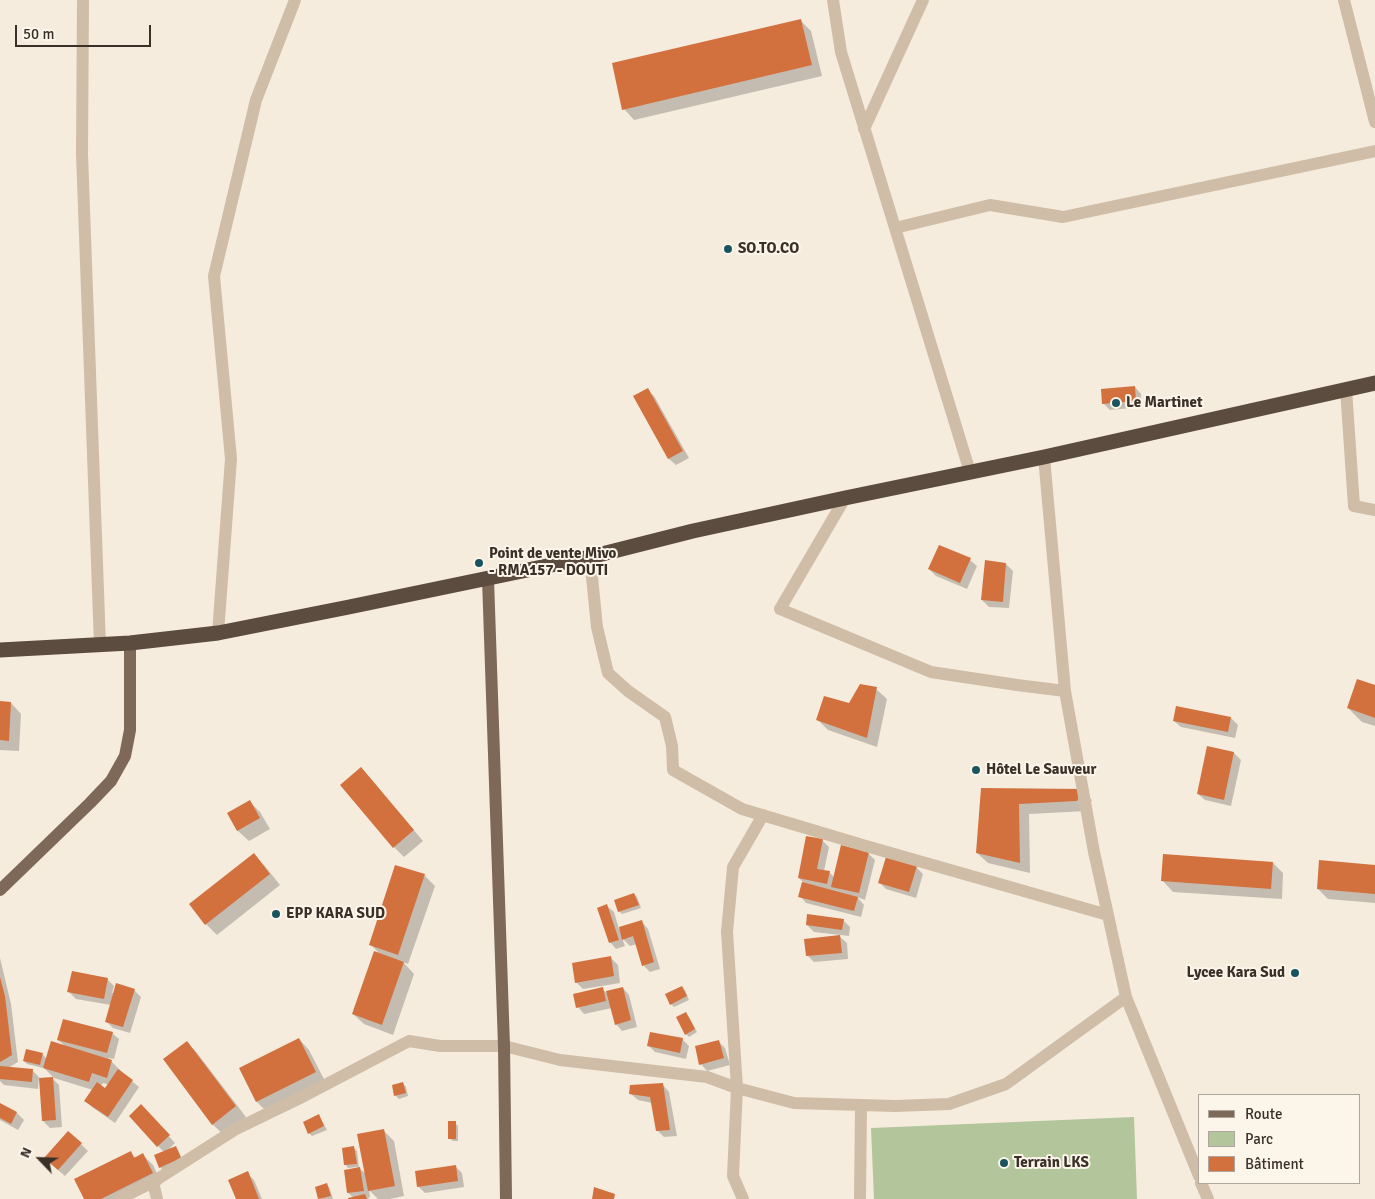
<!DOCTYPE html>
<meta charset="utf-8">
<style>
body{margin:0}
#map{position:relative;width:1375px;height:1199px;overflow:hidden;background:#f5ecdd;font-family:Signika,sans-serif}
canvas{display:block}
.legend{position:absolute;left:1198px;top:1094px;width:162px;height:90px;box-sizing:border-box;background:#fcf5ea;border:1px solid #aea69c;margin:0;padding:6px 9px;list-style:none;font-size:15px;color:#3a3028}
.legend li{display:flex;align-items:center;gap:10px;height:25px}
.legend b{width:25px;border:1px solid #aea69c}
.north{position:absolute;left:15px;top:1134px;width:50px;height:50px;-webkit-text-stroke:4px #fcf5ea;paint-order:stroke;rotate:294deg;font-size:14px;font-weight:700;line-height:20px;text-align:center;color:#3a3028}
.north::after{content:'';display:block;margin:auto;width:18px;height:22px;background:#3a3028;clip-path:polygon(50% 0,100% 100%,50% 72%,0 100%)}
.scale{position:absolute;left:15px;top:25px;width:136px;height:22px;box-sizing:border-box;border:2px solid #3a3028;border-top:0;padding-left:6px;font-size:15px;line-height:18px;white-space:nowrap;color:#3a3028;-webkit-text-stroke:4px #fcf5ea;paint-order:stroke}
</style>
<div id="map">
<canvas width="1375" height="1199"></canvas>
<ul class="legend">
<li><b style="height:6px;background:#7e6858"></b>Route</li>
<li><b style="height:14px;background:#b3c69b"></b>Parc</li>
<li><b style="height:14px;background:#d2703e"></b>Bâtiment</li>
</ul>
<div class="north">N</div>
<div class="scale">50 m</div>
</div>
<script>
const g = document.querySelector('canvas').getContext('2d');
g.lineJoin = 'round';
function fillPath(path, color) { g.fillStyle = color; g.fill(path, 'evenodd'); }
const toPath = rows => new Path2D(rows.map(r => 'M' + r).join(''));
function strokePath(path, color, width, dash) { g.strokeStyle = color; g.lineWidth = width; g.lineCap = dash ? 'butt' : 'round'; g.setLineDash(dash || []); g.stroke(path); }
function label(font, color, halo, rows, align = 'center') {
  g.font = font + ' Signika,sans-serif'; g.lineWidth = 4; g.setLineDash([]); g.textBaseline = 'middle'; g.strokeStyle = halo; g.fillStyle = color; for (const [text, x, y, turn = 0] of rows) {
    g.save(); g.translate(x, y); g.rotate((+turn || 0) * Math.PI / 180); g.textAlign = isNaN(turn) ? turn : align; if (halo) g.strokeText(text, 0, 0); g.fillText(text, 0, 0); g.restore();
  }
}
const green = toPath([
 [1134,1117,1137,1199,874,1199,871,1128]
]);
const shadow = toPath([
 [801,21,811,31,822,76,634,120,624,109],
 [1135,387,1141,394,1142,407,1110,410,1103,403],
 [647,390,654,396,689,458,676,465,669,459,635,396],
 [970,560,977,566,967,589,936,576,929,569],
 [1006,564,1013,571,1009,608,989,607,982,600],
 [1375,686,1375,726,1362,722,1348,708],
 [876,689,887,699,877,747,828,730,817,719,849,705],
 [0,702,11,703,21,714,19,751,0,750],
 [1177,707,1231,718,1238,725,1235,738,1181,727,1174,721],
 [1208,747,1234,753,1241,760,1231,806,1205,800,1198,794],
 [371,779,423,841,404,857,394,847],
 [982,790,1082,790,1092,800,1087,811,1029,814,1030,873,988,863,977,853],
 [249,801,260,812,270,829,249,841,238,831,229,814],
 [822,840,829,847,824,871,829,872,834,877,868,853,875,860,865,900,857,897,864,905,861,917,806,903,800,896,803,882,799,878],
 [254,855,264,865,280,885,217,935,206,924,190,905],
 [1273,863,1283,873,1282,899,1173,892,1163,881],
 [1375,866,1375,903,1328,899,1318,889],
 [916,867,923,874,916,898,886,889,879,882],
 [424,875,435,886,408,964,403,962,414,974,393,1035,364,1024,353,1014,381,955,370,944],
 [634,894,637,897,641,908,622,914,619,911],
 [607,906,614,912,619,929,642,922,648,929,660,969,650,972,643,965,637,944,630,946,622,938,625,946,616,949,610,942],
 [843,920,850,927,849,936,814,932,807,925],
 [840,937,847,943,848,959,814,962,807,955],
 [0,958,11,1004,18,1062,8,1068,32,1070,39,1077,38,1089,4,1085,0,1081],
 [611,958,618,965,620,983,583,989,576,982],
 [107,979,114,986,112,993,134,990,141,997,130,1033,113,1028,106,1021,111,1005,76,999,69,992],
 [682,987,685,990,689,1000,674,1007,671,1004],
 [623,988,629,995,637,1027,622,1031,616,1024,612,1008,584,1014,578,1007,602,989,609,995],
 [686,1014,689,1017,697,1032,689,1037,686,1034],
 [112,1033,119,1039,114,1059,108,1058,122,1072,122,1073,139,1087,115,1123,92,1107,86,1101,93,1090,54,1078,43,1067,43,1068,27,1064,24,1061,42,1054,47,1059,65,1046,58,1040],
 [103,1083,109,1085,105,1089,101,1086],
 [299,1039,309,1050,326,1083,267,1112,257,1102,241,1068],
 [682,1039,689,1046,686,1059,655,1052,649,1046],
 [187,1042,197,1053,246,1117,223,1134,212,1124],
 [719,1042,725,1048,730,1065,707,1071,701,1064],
 [53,1079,59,1085,62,1127,50,1128,43,1121],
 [403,1084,406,1087,408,1096,399,1099,396,1096,393,1086],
 [663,1085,669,1092,677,1136,664,1137,657,1130,652,1103,638,1100,631,1094],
 [0,1104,17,1113,24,1120,18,1130,0,1120],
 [148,1113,175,1143,168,1150,175,1147,178,1150,183,1161,163,1170,160,1167,164,1152,158,1146],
 [318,1116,321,1119,327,1130,312,1136,309,1133],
 [455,1123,458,1126,458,1141,453,1141,449,1138],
 [383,1130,394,1141,404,1196,390,1199,378,1199,369,1190,370,1197,368,1198,369,1199,350,1199,354,1198,348,1193,345,1171,358,1169,358,1167,348,1168,345,1164,354,1148,357,1151,359,1168,367,1175],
 [81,1144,88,1151,65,1176,52,1165],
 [130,1152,136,1158,143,1155,153,1165,162,1184,132,1199,85,1199],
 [455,1166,462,1173,464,1187,425,1193,418,1186],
 [247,1173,254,1180,262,1199,237,1199],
 [326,1184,329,1187,333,1199,320,1199,316,1188]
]);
const building = toPath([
 [801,19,812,65,622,110,612,63],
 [1135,386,1136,401,1102,404,1101,389],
 [648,388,683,451,668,459,633,396],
 [939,545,971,558,960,583,928,569],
 [985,560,1006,563,1003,602,981,600],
 [1357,679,1375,685,1375,718,1347,708],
 [860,684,877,687,867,738,816,720,824,696,849,703],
 [0,701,11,702,9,741,0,740],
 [1176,706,1231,717,1228,732,1173,721],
 [1207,746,1234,752,1224,800,1197,794],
 [361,767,414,830,393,848,340,785],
 [981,788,1083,789,1077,801,1019,804,1020,863,976,853],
 [250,800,260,818,237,831,227,813],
 [806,836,823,839,817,869,830,871,827,884,798,878],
 [841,845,869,852,859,893,831,887],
 [254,853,270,874,205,925,189,904],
 [1163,854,1273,862,1271,889,1161,881],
 [886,857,917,866,909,892,878,883],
 [1319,860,1375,865,1375,894,1317,889],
 [395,865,425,874,398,955,369,945],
 [802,882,858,897,854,911,798,897],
 [634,893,639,905,618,912,614,900],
 [607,904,619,940,609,943,597,908],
 [807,914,844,919,842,930,806,925],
 [642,920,654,962,642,966,633,936,622,940,619,927],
 [840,935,842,953,806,956,804,939],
 [374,951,404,962,382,1025,352,1014],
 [611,956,614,976,575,983,572,963],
 [72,971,108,978,104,999,67,992],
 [0,977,5,996,12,1055,0,1062],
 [116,983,135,989,123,1027,105,1022],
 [682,986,687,996,670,1005,665,994],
 [603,987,606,1001,576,1008,573,994],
 [623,987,631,1020,615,1025,606,991],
 [686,1012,695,1029,685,1035,676,1017],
 [63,1019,113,1032,107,1053,57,1040],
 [650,1032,683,1038,680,1053,647,1046],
 [299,1038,316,1072,256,1102,239,1068],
 [719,1040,724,1058,699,1065,695,1046],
 [51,1041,112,1060,107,1078,92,1073,89,1082,43,1068],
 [187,1041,236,1106,212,1125,163,1059],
 [26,1049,43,1053,40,1065,23,1061],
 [0,1066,33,1069,32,1082,0,1079],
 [118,1069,133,1080,108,1117,84,1101,97,1082,105,1088],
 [53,1077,56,1120,42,1121,39,1078],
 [403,1082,406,1093,394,1096,392,1085],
 [663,1083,670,1130,656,1131,650,1097,629,1094,630,1085],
 [0,1103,17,1112,11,1124,0,1118],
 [141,1104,170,1135,157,1147,129,1116],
 [319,1114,324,1126,308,1134,303,1122],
 [448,1121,456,1121,456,1139,448,1139],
 [384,1129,395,1186,368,1191,357,1134],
 [68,1131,82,1143,58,1170,44,1158],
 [176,1146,181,1158,159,1168,154,1155],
 [354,1146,357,1164,344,1165,342,1148],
 [131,1151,134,1158,143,1153,153,1173,101,1199,84,1199,74,1179],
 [456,1165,458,1181,417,1187,415,1171],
 [360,1167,364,1191,347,1193,344,1170],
 [248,1171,259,1199,236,1199,228,1180],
 [327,1183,331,1196,318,1199,315,1187],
 [594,1187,615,1194,614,1199,592,1199],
 [365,1194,367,1199,348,1199,348,1198]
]);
const minor = toPath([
 [83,0,82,154,100,645],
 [833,0,841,52,970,472],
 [1344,0,1375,122],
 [864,129,923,0],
 [895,228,990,205,1063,217,1375,151],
 [1346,389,1354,506,1375,510],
 [1044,457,1065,691,1094,852,1108,915,1126,997,1199,1176],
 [845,498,780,609,931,672,1017,685,1065,691],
 [590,557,597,627,608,673,628,691,665,717,672,746,673,770,742,809,866,846,1108,915],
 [218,633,231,459,214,276,256,100,295,0],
 [153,1182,157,1199],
 [1201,1183,1208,1199],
 [119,1199,153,1182,236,1129,304,1096,409,1041,440,1046,504,1046,560,1060,707,1077,737,1088,794,1103,895,1106,949,1104,1006,1084,1126,997],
 [743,1199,733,1176,737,1088,727,932,733,867,763,815],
 [860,1199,861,1105]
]);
const major = toPath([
 [488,579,504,1046,506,1199],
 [0,890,90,803,111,781,125,756,130,730,130,643]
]);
const highway = toPath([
 [0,650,130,643,218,633,349,607,590,557,693,531,845,498,1044,457,1375,383]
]);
const markers = [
 [728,249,5,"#195561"],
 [1116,403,5,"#195561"],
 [479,563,5,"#195561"],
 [976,770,5,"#195561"],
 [276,914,5,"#195561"],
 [1295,973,5,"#195561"],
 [1004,1163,5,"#195561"]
];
const poiNames = [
 ["SO.TO.CO",738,249],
 ["Le Martinet",1126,403],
 ["Point de vente Mivo",489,554],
 ["- RMA157 - DOUTI",489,571],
 ["Hôtel Le Sauveur",986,770],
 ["EPP KARA SUD",286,914],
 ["Lycee Kara Sud",1285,973,"right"],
 ["Terrain LKS",1014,1163]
];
fillPath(green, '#b3c69b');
fillPath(shadow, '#0003');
fillPath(building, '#d2703e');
strokePath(minor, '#cfbda7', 12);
strokePath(major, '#7e6858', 12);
strokePath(highway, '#5c4b3f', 15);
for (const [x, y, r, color] of markers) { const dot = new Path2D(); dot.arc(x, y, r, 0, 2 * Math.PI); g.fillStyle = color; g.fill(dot); strokePath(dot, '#fcf5ea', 2); }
label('bold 15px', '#3a3028', '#fcf5ea', poiNames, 'left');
</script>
